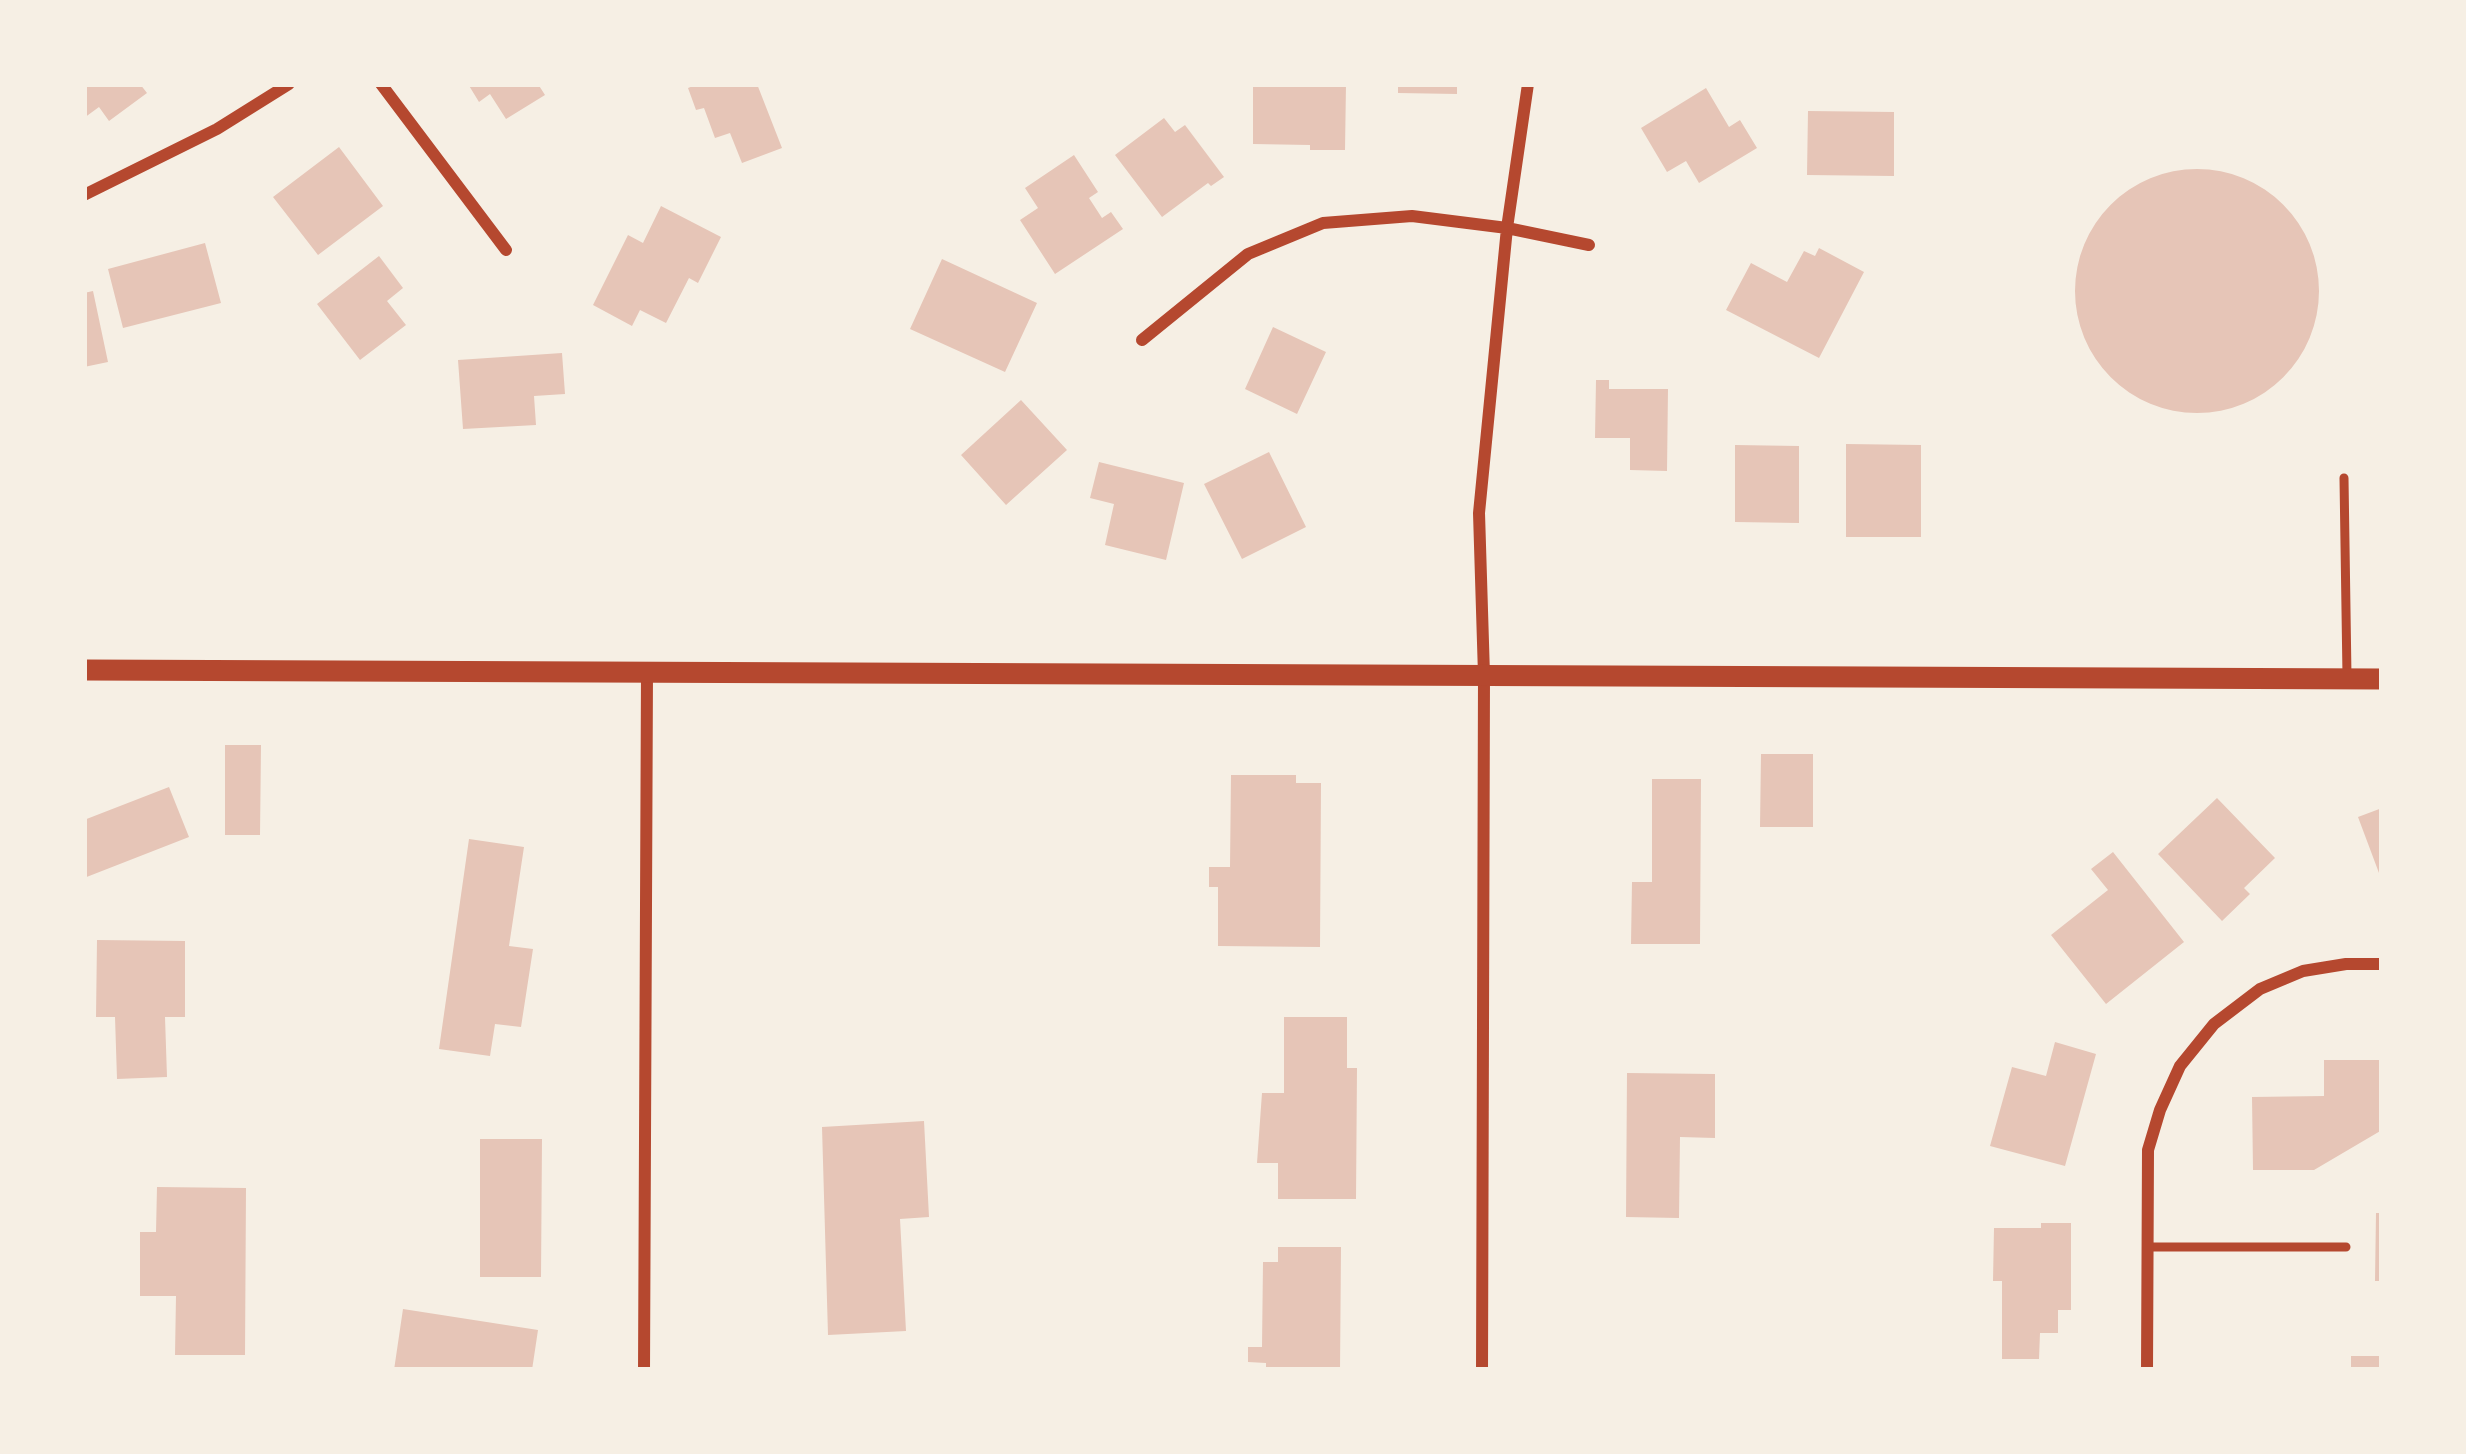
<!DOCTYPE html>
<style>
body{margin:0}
#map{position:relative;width:2466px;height:1454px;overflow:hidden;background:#f6efe4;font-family:Helvetica,sans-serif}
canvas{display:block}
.frame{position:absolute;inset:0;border:87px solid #f6efe4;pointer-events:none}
</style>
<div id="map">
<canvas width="2466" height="1454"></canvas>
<div class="frame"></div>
</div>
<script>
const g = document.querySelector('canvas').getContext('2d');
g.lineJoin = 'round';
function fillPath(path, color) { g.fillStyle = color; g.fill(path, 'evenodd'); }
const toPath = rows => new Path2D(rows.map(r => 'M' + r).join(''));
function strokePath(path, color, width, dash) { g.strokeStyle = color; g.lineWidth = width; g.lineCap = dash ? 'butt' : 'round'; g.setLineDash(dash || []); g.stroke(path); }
const building = toPath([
 [84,84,140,84,147,93,109,121,99,107,84,118],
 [468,84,538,84,545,95,506,119,490,94,479,102],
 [698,84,757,84,782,148,742,163,730,133,715,138,704,108,696,110,688,88],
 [1253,84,1346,84,1345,150,1310,150,1310,145,1253,144],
 [1398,84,1457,84,1457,94,1398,93],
 [1706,88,1729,127,1740,120,1757,148,1699,183,1686,161,1667,172,1641,128],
 [1808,111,1894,112,1894,176,1807,175],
 [1164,118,1175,132,1185,125,1224,177,1211,186,1208,183,1162,217,1115,155],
 [339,147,383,206,318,255,273,197],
 [1074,155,1098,192,1089,198,1102,218,1111,212,1123,229,1055,274,1020,220,1038,208,1025,188],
 '2075 291a122 122 0 1 1 244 0a122 122 0 1 1-244 0Z',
 [661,206,721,237,698,283,689,278,666,323,640,310,632,326,593,305,628,235,643,243],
 [205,243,221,303,123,328,108,269],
 [1819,248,1864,272,1819,358,1726,310,1751,263,1787,282,1804,251,1815,256],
 [379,256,403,288,387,301,406,325,360,360,317,304],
 [942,259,1037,303,1005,372,910,329],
 [93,291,108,362,84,367,84,293],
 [1273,327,1326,352,1297,414,1245,389],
 [562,353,565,394,534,396,536,425,463,429,458,360],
 [1596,380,1609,380,1609,389,1668,389,1667,471,1630,470,1630,438,1595,438],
 [1021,400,1067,450,1006,505,961,455],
 [1846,444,1921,445,1921,537,1846,537],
 [1735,445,1799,446,1799,523,1735,522],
 [1269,452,1306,527,1242,559,1204,484],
 [1099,462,1184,483,1166,560,1105,545,1114,504,1090,498],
 [225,745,261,745,260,835,225,835],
 [1761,754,1813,754,1813,827,1760,827],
 [1231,775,1296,775,1296,783,1321,783,1320,947,1218,946,1218,887,1209,887,1209,867,1230,867],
 [1652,779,1701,779,1700,944,1631,944,1632,882,1652,882],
 [169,787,189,837,84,878,84,820],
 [2217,798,2275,858,2244,888,2250,894,2222,921,2158,854],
 [2382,808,2382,881,2358,817],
 [469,839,524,847,509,946,533,949,521,1027,495,1024,490,1056,439,1049],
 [2113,852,2184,942,2106,1004,2051,935,2108,890,2091,869],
 [97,940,185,941,185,1017,165,1017,167,1077,117,1079,115,1017,96,1017],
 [1284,1017,1347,1017,1347,1068,1357,1068,1356,1199,1278,1199,1278,1163,1257,1163,1262,1093,1284,1093],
 [2055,1042,2096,1054,2065,1166,1990,1146,2012,1067,2046,1076],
 [2324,1060,2382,1060,2382,1130,2314,1170,2253,1170,2252,1097,2324,1096],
 [1627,1073,1715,1074,1715,1138,1680,1137,1679,1218,1626,1217],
 [924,1121,929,1217,900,1219,906,1331,828,1335,822,1127],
 [480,1139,542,1139,541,1277,480,1277],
 [157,1187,246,1188,245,1355,175,1355,176,1296,140,1296,140,1232,156,1232],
 [2376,1213,2382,1213,2382,1281,2375,1281],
 [2041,1223,2071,1223,2071,1310,2058,1310,2058,1333,2040,1333,2039,1359,2002,1359,2002,1281,1993,1281,1994,1228,2041,1228],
 [1278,1247,1341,1247,1340,1370,1266,1370,1266,1363,1248,1362,1248,1347,1262,1347,1263,1262,1278,1262],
 [403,1309,538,1330,532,1370,394,1370],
 [2351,1356,2382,1356,2382,1370,2351,1370]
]);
const service = toPath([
 [2344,478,2347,676],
 [2148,1247,2346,1247]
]);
const minor = toPath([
 [381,84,506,250],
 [84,195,217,129,289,84],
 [1142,340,1248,254,1323,223,1412,216,1507,228,1589,245],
 [644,1370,647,672],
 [1482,1370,1484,675,1479,513,1507,228,1528,84],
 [2147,1370,2148,1150,2160,1110,2180,1066,2214,1024,2260,989,2303,971,2346,964,2382,964]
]);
const tertiary = toPath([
 [84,670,2382,679]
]);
fillPath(building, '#e6c5b7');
strokePath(service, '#b5482f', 9);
strokePath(minor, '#b5482f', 12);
strokePath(tertiary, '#b5482f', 21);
</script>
